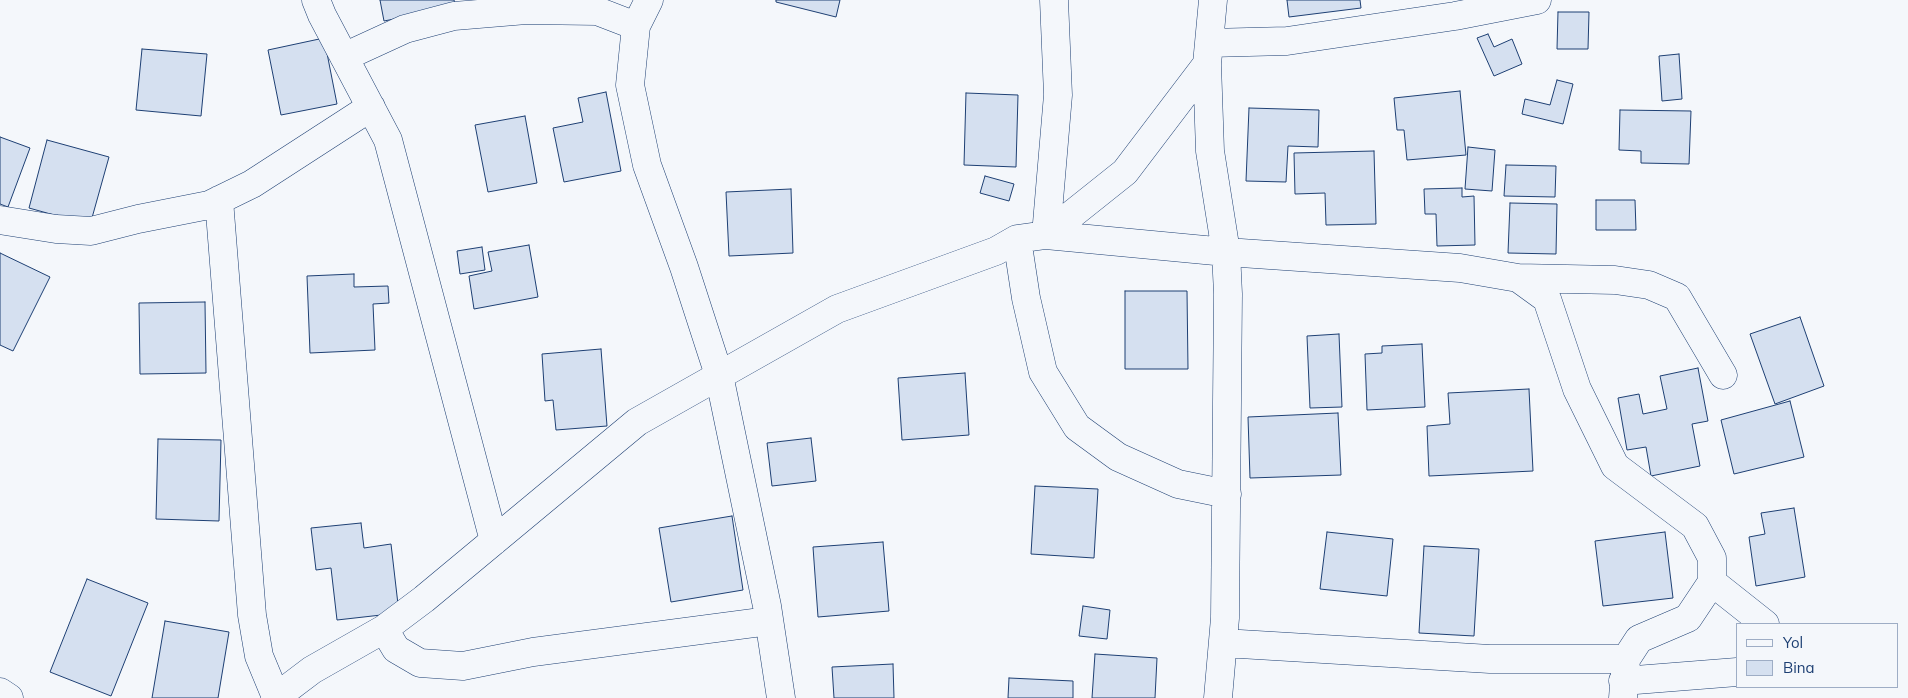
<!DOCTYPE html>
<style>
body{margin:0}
#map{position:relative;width:1908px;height:698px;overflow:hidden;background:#f4f7fb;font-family:Mulish,sans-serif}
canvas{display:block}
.legend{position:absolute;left:1736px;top:623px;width:162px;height:65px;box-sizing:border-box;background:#f4f7fb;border:1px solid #9eadc5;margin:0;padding:6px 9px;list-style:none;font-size:15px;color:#1d3f73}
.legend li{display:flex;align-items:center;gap:10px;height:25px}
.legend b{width:25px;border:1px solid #9eadc5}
</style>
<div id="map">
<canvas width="1908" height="698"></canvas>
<ul class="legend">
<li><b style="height:6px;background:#f4f7fb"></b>Yol</li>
<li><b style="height:14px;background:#d5e0f0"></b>Bina</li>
</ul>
</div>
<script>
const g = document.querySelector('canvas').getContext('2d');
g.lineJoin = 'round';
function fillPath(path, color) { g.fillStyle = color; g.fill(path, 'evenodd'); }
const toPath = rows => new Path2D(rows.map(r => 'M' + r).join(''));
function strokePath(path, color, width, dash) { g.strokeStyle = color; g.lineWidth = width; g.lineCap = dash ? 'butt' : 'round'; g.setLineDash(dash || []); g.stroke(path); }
const building = toPath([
 [380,0,454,0,456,7,384,21,380,0],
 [776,0,840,0,836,17,776,2,776,0],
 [1287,0,1360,0,1361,8,1289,17,1287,0],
 [1558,12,1589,12,1588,49,1557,49,1558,12],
 [1488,34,1494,47,1512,39,1522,64,1494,76,1477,38,1488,34],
 [324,38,337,104,281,115,268,50,324,38],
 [142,49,207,54,201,116,136,110,142,49],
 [1679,54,1682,99,1662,101,1659,56,1679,54],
 [1557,80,1573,84,1563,124,1522,114,1525,99,1550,105,1557,80],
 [1460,91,1466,155,1407,160,1404,130,1397,130,1394,98,1460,91],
 [606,92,621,171,564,182,553,128,583,122,578,98,606,92],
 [966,93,1018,95,1016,167,964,165,966,93],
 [1249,108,1319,110,1318,147,1288,146,1286,182,1246,181,1249,108],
 [1620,110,1691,111,1689,164,1641,163,1641,151,1619,150,1620,110],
 [525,116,537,183,488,192,475,125,525,116],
 [0,137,30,148,8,207,0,204,0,137],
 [47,140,109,157,90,225,29,208,47,140],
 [1468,147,1495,150,1492,191,1465,189,1468,147],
 [1374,151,1376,224,1326,225,1325,193,1295,194,1294,153,1374,151],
 [1506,165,1556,166,1555,197,1504,196,1506,165],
 [985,176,1014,184,1009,201,980,193,985,176],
 [1462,188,1462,197,1474,196,1475,245,1437,246,1436,214,1425,214,1424,189,1462,188],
 [791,189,793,253,729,256,726,192,791,189],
 [1596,200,1635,200,1636,230,1596,230,1596,200],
 [1510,203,1557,204,1556,254,1508,253,1510,203],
 [529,245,538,297,474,309,469,276,492,271,488,252,529,245],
 [482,247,485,270,460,274,457,251,482,247],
 [0,253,50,277,13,351,0,345,0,253],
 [354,274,354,287,388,286,389,303,373,304,375,350,310,353,307,276,354,274],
 [1125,291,1187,291,1188,369,1125,369,1125,291],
 [205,302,206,373,140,374,139,303,205,302],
 [1800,317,1824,386,1775,404,1750,334,1800,317],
 [1339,334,1342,407,1310,408,1307,336,1339,334],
 [1422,344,1425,407,1367,410,1365,354,1382,353,1382,346,1422,344],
 [601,349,607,426,556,430,553,400,545,401,542,354,601,349],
 [1698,368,1708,421,1692,424,1700,466,1651,476,1646,447,1627,450,1618,398,1639,394,1643,414,1667,409,1660,376,1698,368],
 [965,373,969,435,902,440,898,378,965,373],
 [1529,389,1533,471,1429,476,1427,426,1450,424,1448,393,1529,389],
 [1790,401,1804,457,1734,474,1721,420,1790,401],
 [1338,413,1341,475,1250,478,1248,417,1338,413],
 [811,438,816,481,772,486,767,443,811,438],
 [158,439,221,440,219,521,156,519,158,439],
 [1035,486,1098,489,1094,558,1031,554,1035,486],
 [1794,508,1805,577,1756,586,1749,537,1765,534,1761,513,1794,508],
 [732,516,743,590,671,602,659,528,732,516],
 [361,523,364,548,391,544,399,613,337,620,331,568,316,570,311,528,361,523],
 [1327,532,1393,539,1387,596,1320,589,1327,532],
 [1665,532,1673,598,1603,606,1595,541,1665,532],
 [883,542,889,611,818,617,813,547,883,542],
 [1424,546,1479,549,1474,636,1419,633,1424,546],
 [87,579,148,603,111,696,50,672,87,579],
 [1083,606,1110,610,1107,639,1079,636,1083,606],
 [165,621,229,632,218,698,152,698,165,621],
 [1095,654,1157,658,1155,698,1092,698,1095,654],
 [893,664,894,698,834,698,832,667,893,664],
 [1009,678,1073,681,1073,698,1008,698,1009,678]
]);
const minor = toPath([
 [316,0,322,15,388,140,494,541],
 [649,0,636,26,630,85,647,165,684,267,719,375,767,606,781,698],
 [1209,43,1287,41,1455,16,1537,0],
 [344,57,405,29,454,16,526,10,597,11,636,26],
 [1207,64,1210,151,1226,252,1228,294,1225,618,1218,698],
 [219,200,252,615,259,656,276,697],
 [0,220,56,229,91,231,138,219,209,205,252,184,371,107],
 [1046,235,1125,172,1207,64,1213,0],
 [1046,235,1058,95,1054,0],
 [1017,239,1026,298,1043,372,1077,427,1118,457,1178,484,1227,494],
 [1518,278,1615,280,1649,285,1677,297,1723,375],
 [1712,582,1765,624],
 [384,629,396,649,420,663,463,666,533,652,769,621],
 [1223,643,1490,659,1626,659],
 [1623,681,1737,672],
 [275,698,312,670,384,629,424,599,637,422,837,309,996,251,1017,239,1046,235,1226,252,1460,268,1518,278,1547,299,1577,389,1615,466,1695,526,1712,558,1712,582,1688,618,1639,639,1626,659,1623,698]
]);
const tertiary = toPath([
 [0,692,9,698]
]);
fillPath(building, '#d5e0f0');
strokePath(building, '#1d3f73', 1);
strokePath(minor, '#1d3f73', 29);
strokePath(tertiary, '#1d3f73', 29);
strokePath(minor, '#f4f7fb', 28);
strokePath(tertiary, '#f4f7fb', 28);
</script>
